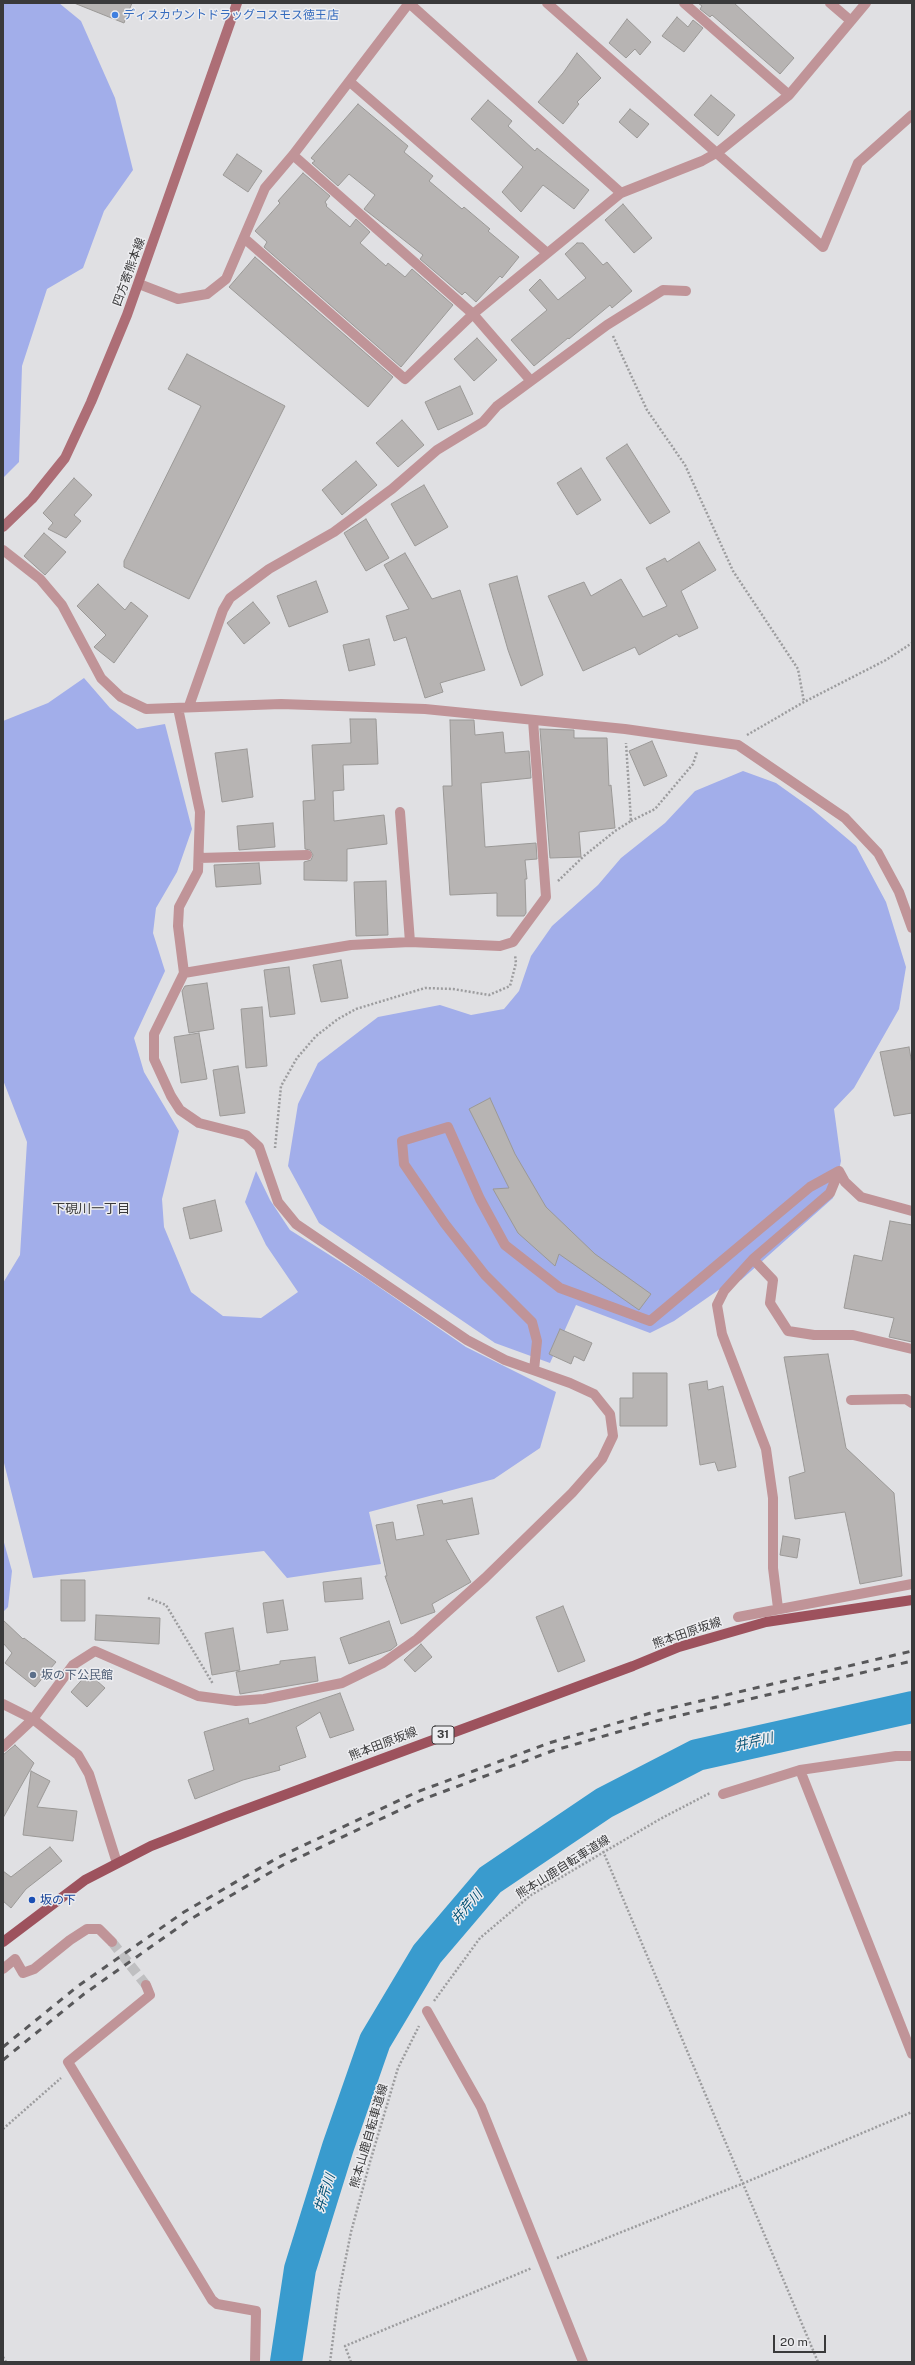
<!DOCTYPE html>
<meta charset="utf-8">
<style>
body{margin:0}
#map{position:relative;width:915px;height:2365px;overflow:hidden;background:#e0e0e3;font-family:"Public Sans",sans-serif}
canvas{display:block}
.frame{position:absolute;inset:0;border:4px solid #3a3a3b;pointer-events:none}
.scale{position:absolute;left:773px;top:2335px;width:53px;height:18px;box-sizing:border-box;border:2px solid #3a3a3b;border-top:0;padding-left:5px;font-size:12px;line-height:14px;white-space:nowrap;color:#3a3a3b;-webkit-text-stroke:3px #ededf0;paint-order:stroke}
</style>
<div id="map">
<canvas width="915" height="2365"></canvas>
<div class="frame"></div>
<div class="scale">20 m</div>
</div>
<script>
const g = document.querySelector('canvas').getContext('2d');
g.lineJoin = 'round';
function fillPath(path, color) { g.fillStyle = color; g.fill(path, 'evenodd'); }
const toPath = rows => new Path2D(rows.map(r => 'M' + r).join(''));
function strokePath(path, color, width, dash) { g.strokeStyle = color; g.lineWidth = width; g.lineCap = dash ? 'butt' : 'round'; g.setLineDash(dash || []); g.stroke(path); }
function label(font, color, halo, rows, align = 'center') {
  g.font = font + ' "Public Sans","Noto Sans JP",sans-serif'; g.lineWidth = 3; g.setLineDash([]); g.textBaseline = 'middle'; g.strokeStyle = halo; g.fillStyle = color; for (const [text, x, y, turn = 0] of rows) {
    g.save(); g.translate(x, y); g.rotate((+turn || 0) * Math.PI / 180); g.textAlign = isNaN(turn) ? turn : align; if (halo) g.strokeText(text, 0, 0); g.fillText(text, 0, 0); g.restore();
  }
}
const green = toPath([
 [3,3,59,3,81,21,115,98,133,170,104,211,83,268,47,289,22,366,19,462,3,478],
 [84,678,110,708,137,729,165,724,192,829,177,872,156,908,153,933,165,971,134,1038,144,1072,179,1131,162,1199,164,1227,191,1292,223,1316,261,1318,298,1292,266,1245,245,1202,256,1171,270,1200,290,1230,366,1278,466,1347,556,1392,540,1448,494,1479,369,1512,381,1564,287,1578,264,1551,33,1578,3,1459,3,1283,20,1255,27,1142,3,1080,3,721,48,703],
 [743,771,776,783,811,808,856,846,886,902,906,967,899,1009,854,1088,834,1109,841,1161,833,1198,741,1280,727,1284,674,1321,650,1333,576,1305,550,1363,495,1343,319,1223,288,1166,298,1104,318,1063,378,1017,440,1005,471,1015,504,1009,519,991,531,956,552,926,598,885,621,858,665,823,695,791],
 [3,1539,12,1571,8,1607,3,1612]
]);
const river = toPath([
 [286,2362,300,2269,338,2147,375,2041,427,1954,490,1880,604,1803,697,1755,912,1707]
]);
const building = toPath([
 [74,3,132,3,124,23,74,3],
 [698,3,734,3,794,58,780,74,712,15,710,17,700,9,702,6,698,3],
 [677,17,688,27,693,20,703,28,684,52,662,36,677,17],
 [627,19,651,42,640,55,635,49,626,58,609,43,627,19],
 [577,53,601,78,577,102,579,104,563,124,538,102,563,73,577,53],
 [711,95,735,115,718,136,694,115,711,95],
 [488,100,512,121,508,126,535,151,537,148,589,190,574,209,543,185,521,212,502,192,523,167,471,119,488,100],
 [358,104,408,146,404,152,433,176,429,181,462,209,464,207,490,229,488,231,519,257,502,278,500,276,476,302,465,292,462,295,420,259,423,255,364,209,375,195,349,174,338,186,312,163,315,161,311,158,358,104],
 [630,109,649,124,637,138,619,122,630,109],
 [237,154,262,171,248,192,223,175,237,154],
 [303,173,330,196,325,202,327,205,326,206,350,227,356,219,370,232,360,243,386,266,388,263,405,277,412,269,453,305,401,367,264,247,267,242,255,231,280,203,278,201,303,173],
 [623,204,652,238,634,253,605,220,623,204],
 [577,243,583,243,603,265,607,262,632,291,612,308,610,305,569,339,568,338,534,366,511,340,547,310,529,290,540,279,558,300,586,278,565,254,577,243],
 [255,257,393,377,368,407,229,287,255,257],
 [477,338,497,360,474,381,454,359,477,338],
 [187,354,285,406,189,599,124,567,124,561,201,406,168,389,187,354],
 [460,386,473,414,438,430,425,402,460,386],
 [402,420,424,445,398,467,376,443,402,420],
 [627,444,670,512,650,524,606,458,627,444],
 [356,461,377,485,342,515,322,490,356,461],
 [581,468,601,500,577,515,557,483,581,468],
 [74,478,92,495,74,515,81,521,66,538,48,529,53,523,43,513,74,478],
 [424,485,448,527,415,546,391,504,424,485],
 [366,519,389,558,366,571,344,533,366,519],
 [44,533,66,552,45,575,24,556,44,533],
 [699,542,716,570,681,591,698,628,679,637,677,634,639,655,635,647,583,671,548,596,584,582,591,596,621,579,643,617,667,606,646,568,665,558,667,562,699,542],
 [405,553,432,599,460,590,485,670,440,683,443,692,425,698,406,637,394,641,386,616,409,609,384,565,405,553],
 [517,576,543,675,521,686,508,650,489,584,517,576],
 [316,581,328,612,289,627,277,596,316,581],
 [98,584,125,610,131,602,148,616,114,663,94,647,106,635,77,606,98,584],
 [253,602,270,623,244,644,227,623,253,602],
 [369,639,375,665,349,671,343,645,369,639],
 [350,719,376,719,378,764,343,765,344,790,333,791,334,821,384,815,387,844,347,849,347,881,304,880,304,862,311,860,313,855,310,850,305,849,303,801,315,800,312,745,351,743,350,719],
 [450,720,474,720,475,735,503,732,505,753,529,751,531,778,481,783,485,847,536,843,537,859,525,860,527,879,525,879,526,913,524,916,497,916,497,893,450,895,443,786,452,786,450,720],
 [540,729,574,730,574,738,607,738,609,786,611,785,615,828,579,832,581,857,550,858,540,729],
 [652,741,667,776,644,786,629,751,652,741],
 [247,749,253,797,222,802,215,753,247,749],
 [273,823,275,847,239,850,237,826,273,823],
 [259,863,261,884,216,887,214,865,259,863],
 [386,881,388,935,356,936,354,882,386,881],
 [341,960,348,998,321,1002,313,965,341,960],
 [289,967,295,1014,270,1017,264,970,289,967],
 [207,983,214,1029,189,1033,182,991,185,986,207,983],
 [262,1007,267,1066,246,1068,241,1009,262,1007],
 [199,1033,207,1079,181,1083,174,1037,199,1033],
 [909,1047,912,1064,912,1113,894,1116,880,1052,909,1047],
 [238,1066,245,1113,220,1116,213,1070,238,1066],
 [490,1098,515,1154,546,1207,595,1254,651,1294,639,1310,559,1254,555,1266,518,1233,493,1189,509,1188,469,1109,490,1098],
 [215,1200,222,1231,190,1239,183,1208,215,1200],
 [890,1221,912,1225,912,1342,889,1337,894,1318,844,1308,854,1255,882,1261,890,1221],
 [560,1329,592,1343,584,1361,574,1356,571,1364,549,1354,560,1329],
 [828,1354,846,1448,894,1493,902,1576,860,1584,845,1512,795,1519,789,1477,805,1472,784,1357,828,1354],
 [633,1373,667,1373,667,1426,620,1426,620,1398,633,1398,633,1373],
 [707,1381,708,1390,723,1386,736,1467,718,1471,715,1462,700,1465,689,1384,707,1381],
 [472,1498,479,1534,446,1540,471,1582,432,1604,435,1612,401,1624,385,1576,387,1576,376,1525,393,1522,396,1540,424,1535,417,1505,442,1500,443,1504,472,1498],
 [783,1536,800,1539,797,1558,780,1555,783,1536],
 [361,1578,363,1599,325,1602,323,1582,361,1578],
 [61,1580,85,1580,85,1621,61,1621,61,1580],
 [283,1600,288,1630,267,1633,263,1603,283,1600],
 [563,1606,585,1661,558,1672,536,1617,563,1606],
 [96,1615,160,1618,159,1644,95,1640,96,1615],
 [3,1620,23,1639,24,1638,56,1662,35,1687,5,1663,12,1653,3,1643,3,1620],
 [389,1621,397,1645,391,1650,349,1664,340,1638,389,1621],
 [233,1628,240,1670,212,1675,205,1633,233,1628],
 [421,1644,432,1657,415,1672,404,1660,421,1644],
 [315,1657,318,1681,240,1694,236,1672,280,1664,280,1661,315,1657],
 [88,1673,105,1688,87,1707,71,1692,88,1673],
 [340,1693,354,1730,330,1738,320,1712,296,1727,306,1757,279,1766,280,1770,243,1780,195,1799,188,1780,214,1770,204,1732,248,1718,249,1724,340,1693],
 [15,1745,34,1763,3,1818,3,1755,15,1745],
 [31,1771,50,1781,37,1807,77,1811,73,1841,23,1835,31,1771],
 [50,1847,62,1861,26,1889,11,1908,3,1901,3,1871,11,1877,50,1847]
]);
const minorTunnel = toPath([
 [112,1942,146,1985]
]);
const path = toPath([
 [613,336,647,410,685,465,733,571,798,669,804,702],
 [747,735,804,702,886,660,912,643],
 [631,821,655,809,693,764,697,752],
 [558,881,584,856,615,831,631,821,626,743],
 [275,1148,281,1086,297,1058,316,1036,338,1019,356,1009,425,988,453,989,489,995,510,986,516,963,515,955],
 [148,1598,166,1605,213,1684],
 [603,1851,818,2362],
 [434,2001,480,1938,531,1895,660,1819,710,1793],
 [3,2129,61,2078],
 [557,2258,744,2183,912,2112],
 [3,2357,6,2362],
 [330,2362,339,2292,351,2232,370,2162,398,2068,419,2026],
 [351,2362,345,2346,532,2268]
]);
const minor = toPath([
 [547,3,823,247,858,163,912,115],
 [684,3,789,95],
 [830,3,851,21],
 [350,82,546,252],
 [293,155,473,314,531,381],
 [621,193,702,161,718,152,789,95,866,3],
 [244,238,405,379,473,314,621,193,409,3],
 [139,284,178,299,207,294,226,279,265,188,293,155,409,3],
 [3,550,40,579,62,605,101,678,121,697,146,709,281,704,425,709,625,729,738,745,845,818,878,853,899,892,912,928],
 [189,706,223,610,230,598,269,569,334,532,392,489,437,450,483,422,497,406,607,325,663,290,686,291],
 [199,858,307,855],
 [410,942,500,946,513,942,546,897,533,720],
 [184,973,351,945,410,942,400,812],
 [753,1259,773,1280,770,1303,788,1331,814,1335,853,1335,912,1349],
 [534,1370,537,1341,532,1322,485,1275,445,1224,404,1164,402,1141,448,1127,480,1199,505,1245,560,1288,650,1321,810,1187,839,1171],
 [851,1400,906,1399,912,1403],
 [778,1608,773,1568,773,1498,766,1449,722,1334,717,1305,724,1291,753,1259,830,1193,839,1171,845,1182,861,1197,912,1211],
 [738,1617,912,1584],
 [3,1704,33,1719,78,1755,89,1774,117,1863],
 [3,1747,33,1719,73,1665,95,1651,198,1696,236,1701,264,1699,342,1683,383,1663,417,1639,485,1578,572,1493,602,1459,613,1436,610,1414,594,1394,570,1383,505,1360,467,1340,296,1224,278,1202,259,1147,246,1135,199,1123,180,1110,171,1096,154,1059,154,1034,184,973,178,926,179,907,198,871,200,812,178,708],
 [800,1770,912,2054],
 [723,1794,800,1770,896,1756,912,1756],
 [3,1969,15,1959,23,1973,34,1969,70,1940,87,1929,99,1929,112,1942],
 [146,1985,150,1995,68,2062,212,2300,217,2304,256,2311,255,2362],
 [427,2011,481,2107,583,2362]
]);
const secondary = toPath([
 [3,527,32,499,65,458,91,402,127,315,237,3]
]);
const primary = toPath([
 [3,1942,85,1880,151,1846,225,1817,633,1666,679,1647,766,1622,912,1600]
]);
const rail = toPath([
 [3,2047,78,1986,184,1912,279,1857,417,1792,549,1743,654,1712,912,1651],
 [3,2060,84,1994,189,1920,283,1865,421,1800,552,1751,656,1721,912,1661]
]);
const markers = [
 [115,15,4,"#3f7fe0"],
 [33,1675,4,"#5c6f8a"],
 [32,1900,4,"#1a4fb4"]
];
const shields = [
 [443,1735,22]
];
const shieldNames = [
 ["31",443,1735]
];
const shopNames = [
 ["ディスカウントドラッグコスモス徳王店",123,15]
];
const streetNames = [
 ["四方寄熊本線",129,272,-70],
 ["熊本田原坂線",687,1633,-19],
 ["熊本田原坂線",383,1744,-21],
 ["熊本山鹿自転車道線",563,1867,-32],
 ["熊本山鹿自転車道線",369,2136,-74]
];
const serviceNames = [
 ["坂の下公民館",41,1675]
];
const transitNames = [
 ["坂の下",40,1900]
];
const neighbourhoodNames = [
 ["下硯川一丁目",91,1209]
];
const waterNames = [
 ["井芹川",754,1742,-13],
 ["井芹川",467,1907,-49],
 ["井芹川",325,2193,-72]
];
fillPath(green, '#a2aeea');
strokePath(river, '#399bce', 32);
fillPath(building, '#b7b4b3');
strokePath(building, '#9b9997', 1);
strokePath(minorTunnel, '#bfbfc1', 10, [10, 5]);
strokePath(path, '#9c9c9e', 2.5, [2, 2]);
strokePath(minor, '#c09498', 10);
strokePath(secondary, '#ad6e76', 10);
strokePath(primary, '#9d525d', 10);
strokePath(rail, '#58585a', 3, [7, 7]);
for (const [x, y, r, color] of markers) { const dot = new Path2D(); dot.arc(x, y, r, 0, 2 * Math.PI); g.fillStyle = color; g.fill(dot); strokePath(dot, '#ededf0', 1.5); }
for (const [x, y, w] of shields) { const box = new Path2D(); box.roundRect(x - w / 2, y - 9, w, 18, 3); g.fillStyle = '#ededf0'; g.fill(box); strokePath(box, '#3a3a3b', 1); }
label('bold 11px', '#3a3a3b', null, shieldNames);
label('12px', '#366cbe', '#ededf0', shopNames, 'left');
label('12px', '#3a3a3b', '#ededf0', streetNames);
label('12px', '#4e5e75', '#ededf0', serviceNames, 'left');
label('12px', '#164399', '#ededf0', transitNames, 'left');
label('13px', '#3a3a3b', '#ededf0', neighbourhoodNames);
label('italic 13px', '#004f72', '#ededf0', waterNames);
</script>
